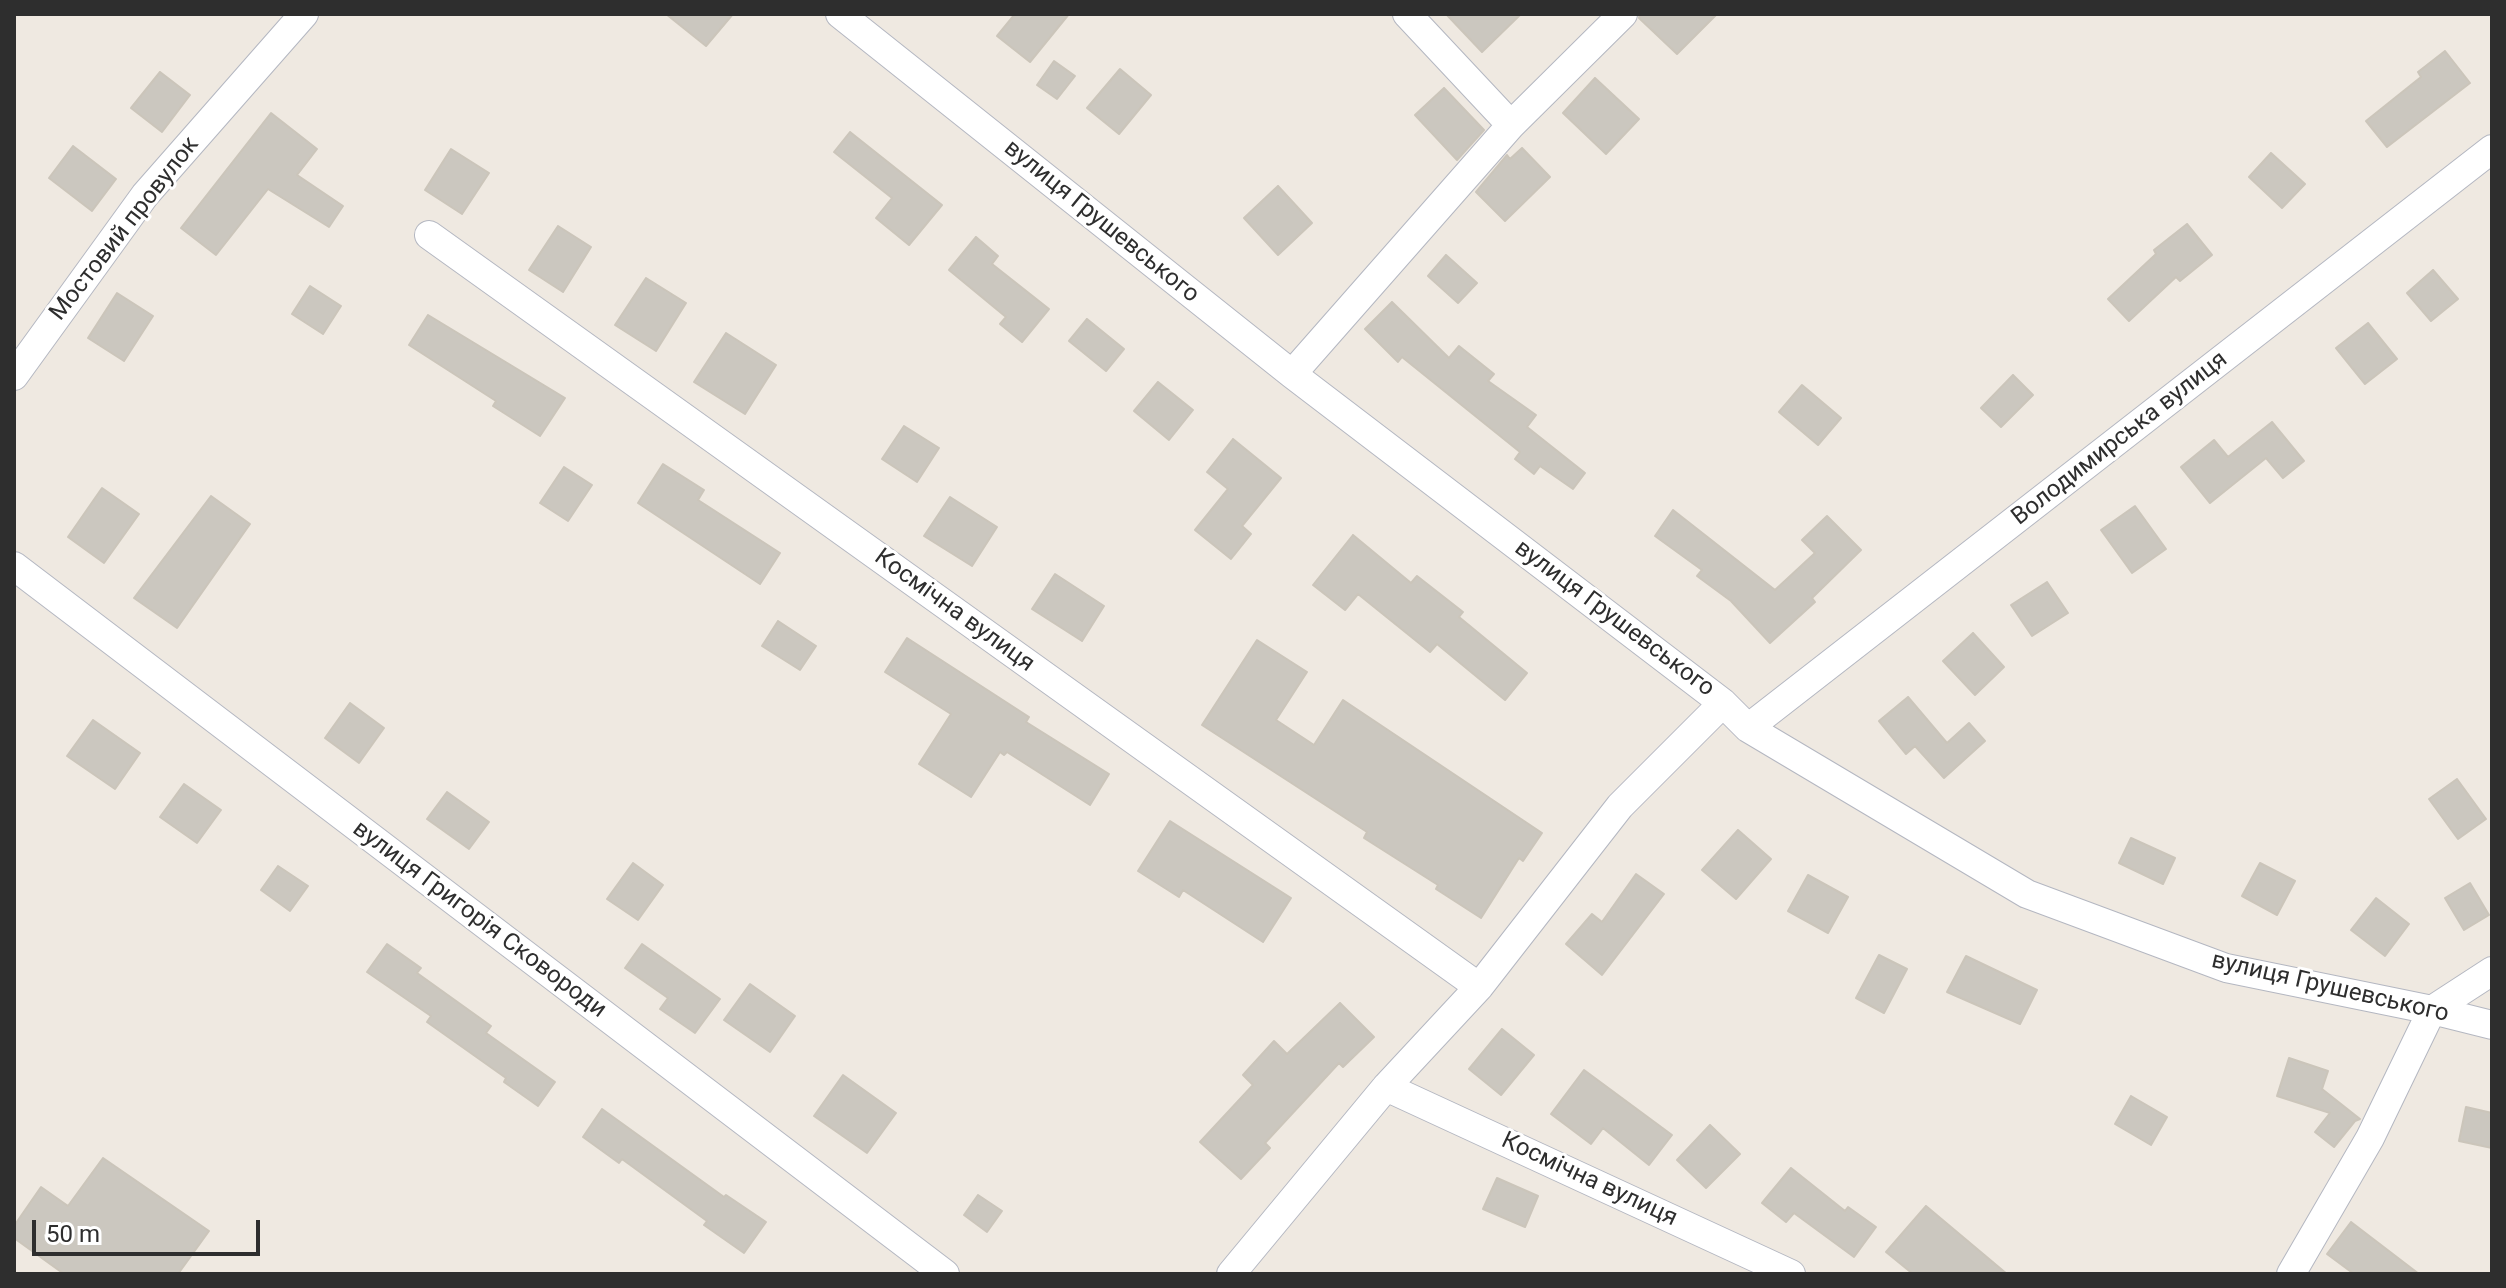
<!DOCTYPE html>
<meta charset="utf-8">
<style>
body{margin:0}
#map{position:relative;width:2506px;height:1288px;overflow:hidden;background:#efe9e1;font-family:Roboto,sans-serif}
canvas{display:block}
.frame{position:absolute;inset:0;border:16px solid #2e2e2e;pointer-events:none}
.scale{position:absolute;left:32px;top:1220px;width:228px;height:36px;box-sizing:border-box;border:4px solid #2e2e2e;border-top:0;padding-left:10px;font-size:24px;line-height:28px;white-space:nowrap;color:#2e2e2e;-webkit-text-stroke:6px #fff;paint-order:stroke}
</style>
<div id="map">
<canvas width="2506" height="1288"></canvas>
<div class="frame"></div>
<div class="scale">50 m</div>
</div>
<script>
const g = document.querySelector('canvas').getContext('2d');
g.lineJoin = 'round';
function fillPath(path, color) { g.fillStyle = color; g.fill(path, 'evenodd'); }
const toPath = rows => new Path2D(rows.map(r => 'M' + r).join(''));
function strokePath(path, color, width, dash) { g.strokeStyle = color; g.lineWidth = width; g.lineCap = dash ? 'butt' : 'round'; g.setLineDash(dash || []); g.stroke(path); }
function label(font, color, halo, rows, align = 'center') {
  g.font = font + ' Roboto,sans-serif'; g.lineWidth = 6; g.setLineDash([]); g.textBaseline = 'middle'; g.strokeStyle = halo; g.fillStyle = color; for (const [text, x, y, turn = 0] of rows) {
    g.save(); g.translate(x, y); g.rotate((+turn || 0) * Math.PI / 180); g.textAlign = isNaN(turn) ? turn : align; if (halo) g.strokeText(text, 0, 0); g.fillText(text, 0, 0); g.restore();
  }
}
const building = toPath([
 [666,14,733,14,706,46,666,14],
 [1015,14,1069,14,1030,62,997,36,1015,14],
 [1446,14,1521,14,1482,52,1446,14],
 [1640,14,1717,14,1677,54,1639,18,1640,14],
 [2445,51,2470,83,2387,147,2366,121,2421,77,2418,72,2445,51],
 [1054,61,1075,76,1057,99,1037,85,1054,61],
 [1120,69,1151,95,1119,134,1087,108,1120,69],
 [160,72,190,95,162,132,131,108,160,72],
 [1595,78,1639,119,1606,154,1563,113,1595,78],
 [1444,88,1484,130,1457,160,1415,115,1444,88],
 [271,113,317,149,297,175,343,206,329,227,268,189,216,255,181,228,271,113],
 [850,132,942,205,909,245,876,218,892,198,834,152,850,132],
 [73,146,116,179,92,211,49,178,73,146],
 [1522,148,1550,177,1505,221,1476,192,1507,155,1510,159,1522,148],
 [451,149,489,173,462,214,425,190,451,149],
 [2271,153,2305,184,2282,208,2249,177,2271,153],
 [1278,186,1312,223,1278,255,1244,218,1278,186],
 [2187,224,2212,255,2180,281,2176,277,2129,321,2108,299,2156,254,2154,250,2187,224],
 [558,226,591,247,563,292,529,270,558,226],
 [976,237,998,256,992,264,1049,309,1022,342,1000,324,1006,317,949,270,976,237],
 [1446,255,1477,283,1458,303,1428,276,1446,255],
 [2433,270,2458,299,2431,321,2407,293,2433,270],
 [646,278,686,303,656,351,615,325,646,278],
 [310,286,341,306,323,334,292,314,310,286],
 [117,293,153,316,124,361,88,338,117,293],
 [1392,302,1449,358,1459,346,1494,374,1488,381,1536,415,1527,427,1585,473,1573,489,1540,466,1534,474,1515,459,1520,452,1402,357,1398,362,1365,329,1392,302],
 [428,315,565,398,540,436,493,406,496,401,409,345,428,315],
 [1087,319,1124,349,1106,371,1069,341,1087,319],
 [2368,323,2397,359,2365,384,2336,348,2368,323],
 [726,333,776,365,745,414,694,382,726,333],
 [2013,375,2033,395,2001,427,1981,408,2013,375],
 [1158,382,1193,410,1169,440,1134,411,1158,382],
 [1802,385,1841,418,1818,445,1779,412,1802,385],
 [2272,422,2304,461,2283,478,2266,458,2210,503,2181,467,2214,440,2228,457,2272,422],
 [904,426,939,448,917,482,882,459,904,426],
 [1233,439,1281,478,1242,526,1251,534,1231,559,1195,530,1228,489,1207,472,1233,439],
 [663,464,704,490,698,500,780,553,760,584,638,503,663,464],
 [564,467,592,485,568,521,540,503,564,467],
 [102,488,139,514,104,563,68,537,102,488],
 [211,496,250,524,177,628,134,598,211,496],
 [950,497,997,527,972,566,924,536,950,497],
 [2135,506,2166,549,2132,573,2101,530,2135,506],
 [1673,510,1775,590,1815,553,1802,540,1827,516,1861,550,1812,598,1815,602,1770,643,1731,601,1697,576,1702,570,1655,536,1673,510],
 [1353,535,1411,583,1417,576,1463,612,1459,617,1527,673,1505,700,1437,644,1430,652,1358,594,1345,610,1313,585,1353,535],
 [1055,574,1104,606,1082,641,1032,609,1055,574],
 [2047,582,2068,613,2032,636,2011,605,2047,582],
 [778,621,816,646,800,670,762,646,778,621],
 [1973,633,2004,667,1975,695,1943,661,1973,633],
 [907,638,1029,717,1026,722,1109,774,1090,805,1007,752,1004,755,1000,752,971,797,919,764,951,714,885,672,907,638],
 [1257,640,1307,672,1276,720,1314,745,1343,700,1542,833,1523,861,1519,858,1481,918,1436,889,1438,885,1364,838,1367,832,1202,725,1257,640],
 [1908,697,1947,743,1969,723,1985,741,1944,778,1915,746,1906,754,1879,721,1908,697],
 [350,703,384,728,359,763,325,738,350,703],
 [93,720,140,753,115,789,67,756,93,720],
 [2457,779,2486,819,2458,839,2429,799,2457,779],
 [184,784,221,810,197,843,160,817,184,784],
 [447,792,489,822,469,849,427,819,447,792],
 [1170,821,1291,898,1263,942,1183,890,1179,897,1138,871,1170,821],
 [1738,830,1771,859,1736,899,1702,870,1738,830],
 [2131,838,2175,858,2163,884,2119,863,2131,838],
 [633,863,663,885,638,920,607,899,633,863],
 [2260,863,2295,881,2277,915,2242,896,2260,863],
 [278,866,308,886,290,911,261,890,278,866],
 [1636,874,1664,894,1602,975,1566,944,1592,914,1602,922,1636,874],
 [1808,875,1848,897,1828,933,1788,911,1808,875],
 [2470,883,2489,915,2464,930,2445,898,2470,883],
 [2376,898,2409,924,2385,956,2351,930,2376,898],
 [387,944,421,968,417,973,491,1026,486,1033,555,1082,538,1106,504,1082,506,1078,427,1022,431,1016,367,972,387,944],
 [642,944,720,999,695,1033,660,1009,668,998,625,968,642,944],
 [1879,955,1907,969,1884,1013,1856,998,1879,955],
 [1966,956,2037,990,2020,1024,1947,992,1966,956],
 [750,984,795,1016,770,1052,724,1020,750,984],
 [1340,1003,1374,1037,1343,1067,1339,1063,1265,1143,1270,1148,1241,1179,1200,1142,1253,1085,1243,1075,1274,1041,1287,1054,1340,1003],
 [1502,1029,1534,1055,1501,1095,1469,1069,1502,1029],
 [2289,1058,2328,1071,2322,1089,2360,1119,2355,1121,2334,1147,2315,1132,2330,1113,2277,1096,2289,1058],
 [1584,1070,1672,1135,1649,1165,1603,1128,1591,1144,1551,1114,1584,1070],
 [843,1075,896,1113,867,1153,814,1116,843,1075],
 [2131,1096,2167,1117,2151,1145,2115,1124,2131,1096],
 [2466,1107,2492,1113,2492,1148,2459,1141,2466,1107],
 [602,1109,724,1197,726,1195,766,1222,744,1253,704,1225,707,1221,622,1159,619,1163,583,1137,602,1109],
 [1710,1125,1740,1154,1706,1188,1677,1160,1710,1125],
 [103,1158,209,1231,178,1274,64,1274,14,1238,14,1226,41,1187,68,1206,103,1158],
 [1791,1168,1845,1211,1848,1207,1876,1227,1854,1257,1794,1213,1786,1222,1762,1203,1791,1168],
 [1497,1178,1538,1196,1525,1227,1483,1209,1497,1178],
 [978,1195,1002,1211,987,1232,964,1215,978,1195],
 [1926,1206,2007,1274,1913,1274,1886,1252,1926,1206],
 [2351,1222,2419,1274,2354,1274,2327,1254,2351,1222]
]);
const street = toPath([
 [840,14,1292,374,1723,703,1748,728,2027,894,2226,968,2432,1010,2492,1025],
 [1407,14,1511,125],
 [429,235,1479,987],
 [1292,374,1511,125,1623,14],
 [14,376,145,195,304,14],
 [14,566,945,1274],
 [1748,728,2492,149],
 [1386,1087,1791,1274],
 [1231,1274,1386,1087,1479,987,1620,806,1723,703],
 [2291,1274,2370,1138,2432,1010,2492,971]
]);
const streetNames = [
 ["вулиця Грушевського",1101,222,39],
 ["Мостовий провулок",125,229,-52],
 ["Володимирська вулиця",2120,439,-38],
 ["Космічна вулиця",954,611,36],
 ["вулиця Грушевського",1614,619,37],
 ["вулиця Григорія Сковороди",479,920,37],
 ["вулиця Грушевського",2330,988,13],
 ["Космічна вулиця",1589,1180,25]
];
fillPath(building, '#cbc7bf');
strokePath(building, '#cbc5ba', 2);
strokePath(street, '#b4b7c1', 30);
strokePath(street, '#fff', 28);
label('24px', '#2e2e2e', '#fff', streetNames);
</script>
